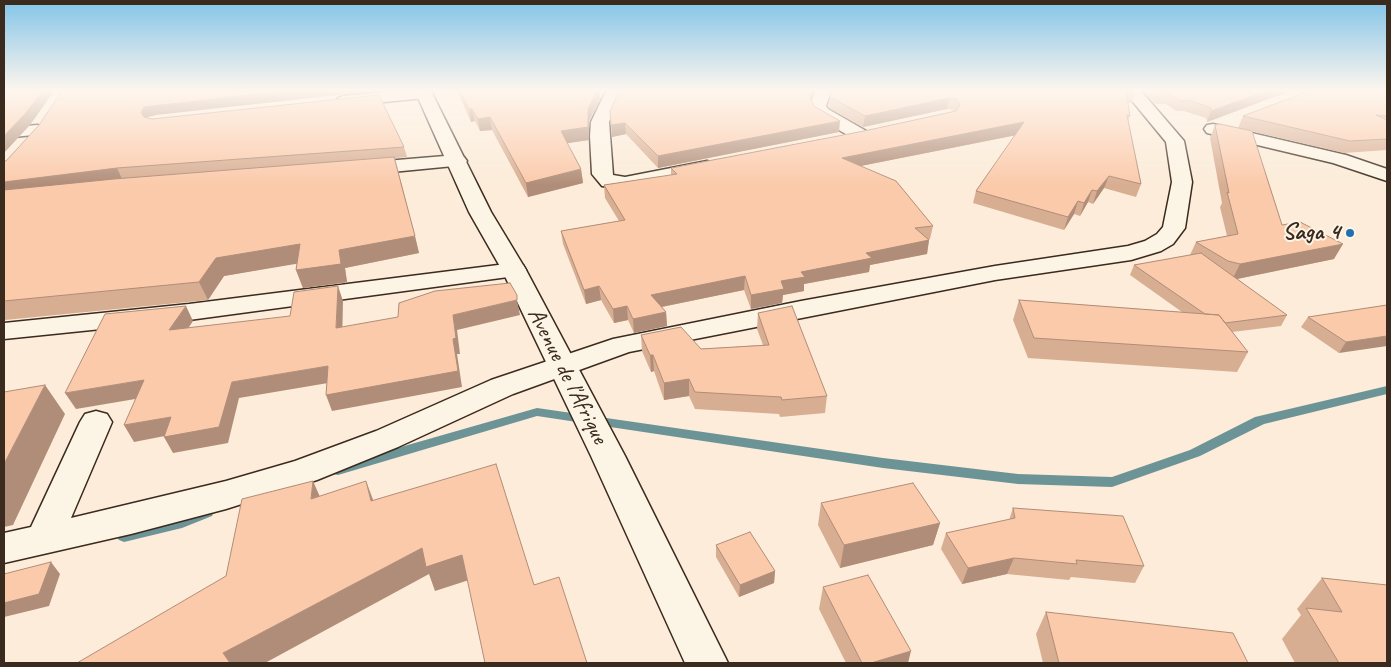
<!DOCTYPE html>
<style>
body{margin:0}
#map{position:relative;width:1391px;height:667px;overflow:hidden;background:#fcecd9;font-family:Caveat,sans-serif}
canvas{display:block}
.frame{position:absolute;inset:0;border:5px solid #3b2a1e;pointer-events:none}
</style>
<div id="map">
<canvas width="1391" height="667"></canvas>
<div class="frame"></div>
</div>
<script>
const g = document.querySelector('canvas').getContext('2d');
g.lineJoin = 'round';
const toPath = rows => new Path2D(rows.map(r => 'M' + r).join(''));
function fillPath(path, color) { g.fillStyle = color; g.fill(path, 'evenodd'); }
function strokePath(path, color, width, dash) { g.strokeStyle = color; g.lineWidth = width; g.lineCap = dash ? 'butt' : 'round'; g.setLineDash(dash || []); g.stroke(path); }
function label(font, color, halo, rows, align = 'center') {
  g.font = font + ' Caveat,sans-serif'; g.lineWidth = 4; g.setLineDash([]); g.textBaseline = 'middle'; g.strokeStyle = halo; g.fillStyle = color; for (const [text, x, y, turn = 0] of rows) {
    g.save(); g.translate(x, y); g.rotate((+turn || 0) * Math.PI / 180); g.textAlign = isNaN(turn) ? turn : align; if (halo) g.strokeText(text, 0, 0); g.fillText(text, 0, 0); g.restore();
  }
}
const stream = toPath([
 [1387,386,1387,394,1264,424,1200,456,1112,487,1018,484,883,468,537,416,338,475,333,474,331,470,333,466,338,465,537,408,883,458,1018,474,1112,477,1190,450,1255,417,1387,386],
 [207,506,212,508,214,512,212,516,182,528,124,542,119,540,116,536,119,532,124,530,180,517,207,506]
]);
const minor = toPath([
 [392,91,433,93,425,98,344,106,338,104,336,101,338,98,344,96,392,91],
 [606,91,622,91,609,122,613,175,625,177,707,161,714,163,717,167,714,171,625,189,602,186,592,174,590,136,591,122,606,91],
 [815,91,831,91,826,106,828,109,868,132,871,136,868,140,856,140,815,116,810,106,815,91],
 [1124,91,1141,91,1184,141,1192,182,1185,228,1173,244,1161,251,1131,260,995,280,629,352,513,394,398,447,317,480,226,509,131,534,4,563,4,533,31,527,80,422,85,414,96,411,107,414,112,422,71,518,226,481,295,461,376,431,491,380,613,339,801,301,995,266,1128,246,1145,241,1157,234,1163,227,1172,182,1166,142,1124,91],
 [1213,124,1346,155,1387,169,1387,181,1333,163,1207,133,1204,129,1207,125,1213,124],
 [37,125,43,126,46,130,43,134,4,138,4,128,37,125],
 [457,155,464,157,467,161,464,165,361,175,354,173,351,169,354,165,361,163,457,155],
 [514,263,523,265,526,270,523,275,189,320,4,339,4,323,189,304,514,263]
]);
const major = toPath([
 [415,91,431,91,491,212,526,270,625,456,728,663,685,663,591,456,502,270,469,212,415,91]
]);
const wall = toPath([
 [457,91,599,91,600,99,589,121,589,140,567,143,581,169,583,183,528,197,492,130,480,131,475,121,471,122],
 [619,91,814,91,811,99,814,106,839,132,658,168,626,134,612,137],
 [1143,91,1290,91,1207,122,1206,118,1184,111,1176,111,1166,104,1155,104],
 [1387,91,1387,150,1344,153,1238,128,1243,116],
 [1135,93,1132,103,1128,103,1130,116,1128,120,1141,184,1136,197,1104,188,1093,204,1088,202,1080,216,1074,214,1064,230,973,203,976,191,1016,135,861,166,933,226,930,239,928,240,929,240,927,254,870,265,869,272,804,284,804,291,783,295,782,303,751,309,744,290,662,307,666,312,667,326,634,333,628,320,614,323,601,300,586,304,563,244,561,231,619,221,605,198,604,185,671,175,671,168,864,131,954,111,953,110,947,109,863,127,829,108,830,97],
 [156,115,148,117,148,118,404,147,407,157,395,158,419,253,345,268,347,282,344,283,303,288,296,270,297,263,224,276,208,300,5,320,4,322,4,161,6,161,39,125],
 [1215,125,1282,225,1334,259,1237,279,1287,315,1281,326,1232,332,1248,352,1237,372,1028,358,1013,320,1019,300,1182,312,1130,275,1134,265,1190,255,1196,242,1227,236,1220,207,1222,203,1210,138],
 [1387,305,1339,353,1301,327,1308,317],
 [758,313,827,396,825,413,780,417,779,414,695,409,689,396,664,400,654,371,651,372,642,351,641,335,701,349,763,345,757,329],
 [821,503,940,523,933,545,840,568,818,525],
 [1013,508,1144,566,1135,583,1071,577,1069,580,1007,574,962,584,941,549,946,533,1009,520],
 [716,545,775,571,774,583,739,597,716,557],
 [1322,578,1387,663,1295,663,1282,639,1301,615,1297,609],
 [823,587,908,663,846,663,819,609],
 [1046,612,1248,663,1043,663,1036,634]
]);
const shadedWall = toPath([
 [43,91,54,91,30,125,4,153,4,136],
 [286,91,374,91,156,115,148,117,145,122,141,112,144,107,152,106],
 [597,91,599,91,600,99,589,121,589,140,562,144,561,131,588,109],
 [811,91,814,91,808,105,809,95],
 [1266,91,1290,91,1207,122,1211,111],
 [949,98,947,109,863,127,865,116],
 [469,109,472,109,475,121,471,122],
 [490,117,492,130,480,131,478,119],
 [840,121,839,132,658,168,658,156],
 [1024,122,1022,134,840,170,842,158],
 [625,123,626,134,612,137,611,125],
 [117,168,122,179,4,193,4,182],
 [581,169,583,183,528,197,526,183],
 [1109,176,1104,188,1093,204,1097,191],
 [1092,190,1088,202,1080,216,1084,203],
 [1078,201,1074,214,1064,230,1068,217],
 [415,236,419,253,345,268,347,282,303,288,296,270,339,250],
 [929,240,927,254,870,265,869,272,804,284,804,291,783,295,782,303,751,309,751,295,801,272,866,253],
 [300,244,307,262,224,276,208,300,199,282,216,258],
 [1343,244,1334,259,1232,280,1240,264],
 [745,276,744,290,651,309,651,295],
 [338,286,343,301,342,343,336,328],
 [599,286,601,300,586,304,584,290],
 [517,300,520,315,457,330,460,354,457,354,462,387,332,411,326,395,453,339,453,315],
 [186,306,193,321,177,345,169,330],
 [627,306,628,320,614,323,613,309],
 [666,312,667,326,634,333,633,319],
 [1387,336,1387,346,1339,353,1346,342],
 [650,355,653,355,654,371,651,372],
 [328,366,334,382,239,398,228,443,173,453,164,437,232,382],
 [689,379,689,396,664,400,664,383],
 [144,380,153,396,76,409,65,393],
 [45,385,65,414,13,525,4,527,4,464],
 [171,417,180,433,134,442,124,425],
 [313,481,324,506,311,499],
 [366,481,375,505,371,501],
 [940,523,933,545,840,568,844,545],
 [422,548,462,555,469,580,435,591,429,574,265,663,230,663,223,653],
 [1014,558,1007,574,962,584,968,568],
 [51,562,60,574,49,606,4,617,4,603],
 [775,571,774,583,739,597,740,585],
 [911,651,908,663,871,663]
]);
const building = toPath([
 [4,91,43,91,24,115,4,136,4,91],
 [62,91,286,91,152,106,144,107,141,112,144,117,152,119,378,95,380,97,404,147,117,168,4,182,4,161,6,161,39,125,62,91],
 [460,91,597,91,588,109,588,127,561,131,581,169,526,183,490,117,478,119,472,109,469,109,460,91],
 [619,91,811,91,809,95,814,106,840,121,658,156,625,123,611,125,610,111,619,91],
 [831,91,1134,91,1135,93,1126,92,1130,116,1127,115,1141,184,1109,176,1097,191,1092,190,1084,203,1078,201,1068,217,976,191,1024,122,842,158,896,181,933,226,915,228,929,240,866,253,872,258,801,272,805,277,781,281,784,289,751,295,745,276,651,295,666,312,633,319,627,306,613,309,599,286,584,290,561,231,625,220,604,185,677,174,671,168,864,131,956,111,960,105,956,99,949,98,865,116,830,97,831,91],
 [1157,91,1266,91,1211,111,1211,108,1189,100,1180,101,1170,94,1159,93,1157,91],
 [1309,91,1387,91,1387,116,1376,115,1387,120,1387,139,1350,141,1243,116,1309,91],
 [1220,124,1252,131,1282,225,1300,222,1343,244,1240,264,1228,261,1196,242,1238,234,1227,192,1229,193,1215,125,1220,124],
 [394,157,415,236,339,250,341,264,296,270,300,244,216,258,199,282,4,301,4,190,114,179,394,157],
 [1201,253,1287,315,1225,323,1219,315,1205,314,1134,265,1201,253],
 [510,283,517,295,517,300,453,315,456,338,453,339,458,371,326,395,328,366,232,382,219,427,164,437,171,417,124,425,144,380,65,393,105,314,186,306,169,330,290,316,294,292,338,286,336,328,398,317,399,303,435,291,510,283],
 [1019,300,1219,315,1248,352,1034,338,1019,300],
 [1387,305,1387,336,1346,342,1308,317,1387,305],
 [792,306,827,396,782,400,781,397,695,392,689,379,664,383,653,355,650,355,641,335,681,327,701,349,769,345,758,313,792,306],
 [45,385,4,464,4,392,45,385],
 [496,464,534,585,559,577,587,663,485,663,462,555,426,567,422,548,223,653,230,663,77,663,226,576,242,499,313,481,311,499,366,481,371,501,496,464],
 [913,483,940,523,844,545,821,503,913,483],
 [1013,508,1123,516,1144,566,1076,560,1077,564,1014,558,968,568,946,533,1015,518,1013,508],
 [750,532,775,571,740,585,716,545,750,532],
 [51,562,39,594,4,603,4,574,51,562],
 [868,575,911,651,871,663,862,663,823,587,868,575],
 [1322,578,1387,585,1387,663,1339,663,1306,608,1342,612,1322,578],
 [1046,612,1233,633,1248,663,1059,663,1046,612]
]);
const markers = [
 [1350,233,5,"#1f6fb2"]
];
const poiNames = [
 ["Saga 4",1340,233]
];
const streetNames = [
 ["Avenue de l'Afrique",567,376,63]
];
fillPath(stream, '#6c9497');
strokePath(minor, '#3b2a1e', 3);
strokePath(major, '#3b2a1e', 3);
fillPath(minor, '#fcf5e5');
fillPath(major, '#fcf5e5');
fillPath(wall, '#d8ae93');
fillPath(shadedWall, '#b08d78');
fillPath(building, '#fbcaab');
strokePath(building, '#b08d78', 1);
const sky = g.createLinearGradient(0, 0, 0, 185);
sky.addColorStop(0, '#83c4e8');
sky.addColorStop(0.49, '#fef6ee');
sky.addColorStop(1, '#fef6ee00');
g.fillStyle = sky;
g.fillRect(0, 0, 1391, 185);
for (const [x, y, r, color] of markers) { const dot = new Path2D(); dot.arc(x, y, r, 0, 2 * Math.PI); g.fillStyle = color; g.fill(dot); strokePath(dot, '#fcf5e5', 2); }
label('bold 24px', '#3b2a1e', '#fcf5e5', poiNames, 'right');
label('24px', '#3b2a1e', '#fcf5e5', streetNames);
</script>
